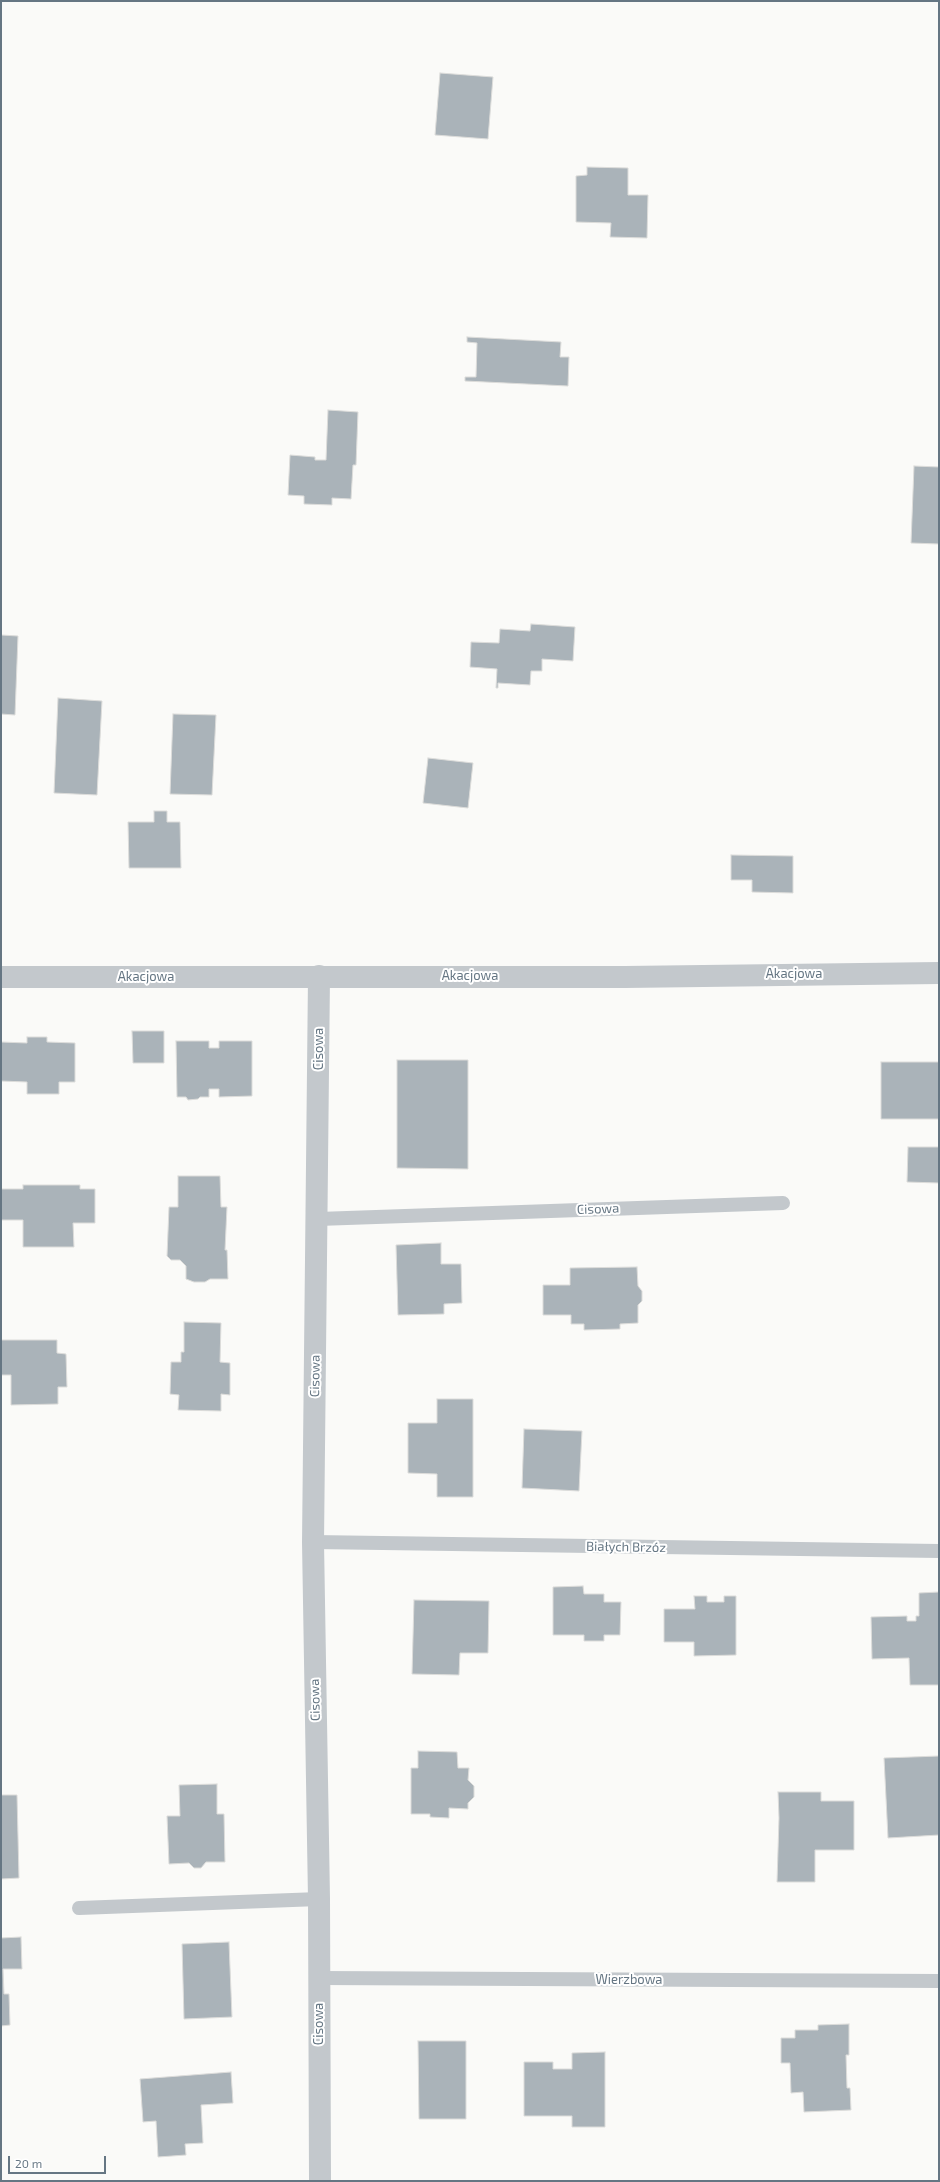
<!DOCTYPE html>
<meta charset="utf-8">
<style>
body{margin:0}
#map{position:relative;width:940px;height:2182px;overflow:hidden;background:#fafaf8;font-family:"Exo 2",sans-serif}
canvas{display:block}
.frame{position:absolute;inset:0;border:2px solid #657683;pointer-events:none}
.scale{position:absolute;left:8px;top:2156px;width:98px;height:18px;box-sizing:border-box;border:2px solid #657683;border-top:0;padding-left:5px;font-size:12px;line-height:14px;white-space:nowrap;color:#657683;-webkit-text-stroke:3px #fff;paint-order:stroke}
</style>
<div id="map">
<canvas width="940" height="2182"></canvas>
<div class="frame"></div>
<div class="scale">20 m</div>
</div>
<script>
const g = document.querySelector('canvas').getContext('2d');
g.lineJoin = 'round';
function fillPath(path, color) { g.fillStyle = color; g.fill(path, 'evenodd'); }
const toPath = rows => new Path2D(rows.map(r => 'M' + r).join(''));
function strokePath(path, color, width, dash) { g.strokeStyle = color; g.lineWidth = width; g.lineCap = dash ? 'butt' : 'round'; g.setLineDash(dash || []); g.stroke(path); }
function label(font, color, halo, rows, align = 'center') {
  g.font = font + ' "Exo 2",sans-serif'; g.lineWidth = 4; g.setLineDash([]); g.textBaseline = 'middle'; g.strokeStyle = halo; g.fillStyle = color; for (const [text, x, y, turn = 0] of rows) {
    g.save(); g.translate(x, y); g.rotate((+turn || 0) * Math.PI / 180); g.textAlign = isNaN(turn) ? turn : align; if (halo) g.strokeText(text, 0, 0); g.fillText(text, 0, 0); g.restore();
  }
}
const building = toPath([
 [440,73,493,77,488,139,435,135,440,73],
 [587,167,628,168,628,195,648,195,647,238,610,237,611,223,576,222,576,176,587,175,587,167],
 [467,337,561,342,560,357,569,357,568,386,465,381,465,377,476,377,477,343,467,342,467,337],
 [328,410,358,412,356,465,353,465,351,499,332,498,332,505,304,504,304,496,288,495,290,455,315,457,315,460,326,460,328,410],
 [914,466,939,467,939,544,911,543,914,466],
 [531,624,575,627,573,661,542,659,542,671,531,671,530,685,498,683,498,688,496,688,497,669,470,667,471,642,499,643,500,629,530,631,531,624],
 [1,635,18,636,15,715,1,714,1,635],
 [58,698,102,701,97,795,54,793,58,698],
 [173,714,216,715,212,795,170,794,173,714],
 [428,758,473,763,468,808,423,803,428,758],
 [154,811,167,811,167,822,180,822,181,868,129,868,128,822,154,822,154,811],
 [731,855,793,856,793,893,752,892,752,880,731,880,731,855],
 [132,1031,164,1031,164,1063,133,1063,132,1031],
 [27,1037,47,1037,47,1042,75,1043,75,1082,59,1082,59,1094,27,1094,27,1082,1,1081,1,1042,27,1043,27,1037],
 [176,1041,209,1041,209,1048,219,1048,219,1041,252,1041,252,1096,219,1097,219,1089,209,1089,209,1097,200,1097,198,1099,188,1100,186,1097,177,1097,176,1041],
 [397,1060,468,1060,468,1169,397,1168,397,1060],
 [881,1062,939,1062,939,1119,881,1119,881,1062],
 [908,1147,939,1147,939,1183,907,1182,908,1147],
 [178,1176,220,1176,221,1207,227,1207,225,1250,227,1250,228,1279,210,1279,205,1282,194,1282,186,1279,186,1266,180,1260,171,1260,167,1256,169,1207,178,1207,178,1176],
 [23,1185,80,1185,80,1189,95,1189,95,1223,73,1223,74,1247,23,1247,23,1220,1,1220,1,1189,23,1189,23,1185],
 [441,1243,441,1264,461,1264,462,1303,444,1304,444,1314,398,1315,396,1245,441,1243],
 [637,1267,638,1286,642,1291,642,1301,638,1305,638,1323,620,1324,620,1329,584,1330,584,1324,571,1324,571,1315,543,1315,543,1285,570,1285,570,1268,637,1267],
 [184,1322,221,1323,220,1362,230,1363,230,1395,221,1394,221,1411,178,1410,179,1395,170,1394,171,1362,181,1362,181,1352,184,1352,184,1322],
 [1,1340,57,1340,57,1353,66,1354,67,1387,58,1387,58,1404,11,1405,11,1375,1,1375,1,1340],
 [437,1399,473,1399,473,1497,437,1497,437,1474,408,1473,408,1423,437,1423,437,1399],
 [524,1429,582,1431,579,1491,522,1488,524,1429],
 [583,1586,584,1594,604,1594,604,1602,621,1602,620,1635,604,1635,604,1641,584,1641,584,1635,553,1635,553,1587,583,1586],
 [939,1592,939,1685,910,1685,909,1658,872,1659,871,1617,907,1616,907,1621,916,1621,916,1616,919,1616,919,1593,939,1592],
 [694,1596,707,1596,707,1602,724,1602,724,1596,736,1596,736,1655,694,1656,694,1642,664,1642,664,1609,695,1609,694,1596],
 [414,1600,489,1601,488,1653,460,1653,459,1675,412,1674,414,1600],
 [418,1751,457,1752,458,1768,469,1768,468,1780,474,1786,474,1797,468,1803,468,1809,449,1808,449,1818,430,1817,430,1814,411,1814,411,1768,418,1768,418,1751],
 [939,1756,939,1835,888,1838,884,1758,939,1756],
 [217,1784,217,1814,224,1814,225,1862,206,1862,201,1868,194,1868,189,1863,169,1864,167,1816,180,1816,179,1785,217,1784],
 [778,1792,821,1792,821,1801,854,1801,854,1850,815,1850,815,1882,777,1882,779,1818,778,1792],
 [1,1795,17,1795,19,1878,1,1879,1,1795],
 [21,1937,22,1969,3,1969,4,1994,9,1994,10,2025,1,2026,1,1938,21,1937],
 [229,1942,232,2017,184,2019,182,1944,229,1942],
 [849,2024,849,2055,846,2055,847,2088,850,2088,851,2110,804,2112,803,2092,791,2093,790,2063,781,2063,781,2038,795,2038,795,2030,818,2030,818,2025,849,2024],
 [418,2041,466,2041,466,2119,419,2119,418,2041],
 [605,2052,605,2127,572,2127,572,2116,524,2116,524,2062,553,2062,553,2069,572,2069,572,2053,605,2052],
 [231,2072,233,2103,201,2105,203,2143,185,2144,186,2155,158,2157,156,2121,143,2122,140,2079,231,2072]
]);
const lane = toPath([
 [318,1219,783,1203],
 [313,1542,939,1551],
 [79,1908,319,1899],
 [319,1978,939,1981]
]);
const street = toPath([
 [319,976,313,1542,319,1899,320,2181],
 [1,977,625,977,939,973]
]);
const streetNames = [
 ["Akacjowa",794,974],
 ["Akacjowa",470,976],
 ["Akacjowa",146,977],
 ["Cisowa",319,1049,-90],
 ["Cisowa",598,1209,-2],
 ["Cisowa",315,1376,-89],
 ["Białych Brzóz",626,1547,1],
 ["Cisowa",315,1700,-91],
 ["Wierzbowa",629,1980],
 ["Cisowa",319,2024,-90]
];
fillPath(building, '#aab3b9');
strokePath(building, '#dcdcda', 1);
strokePath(lane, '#c3c8cc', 14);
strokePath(street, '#c3c8cc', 22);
label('13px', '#657683', '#fff', streetNames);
</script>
